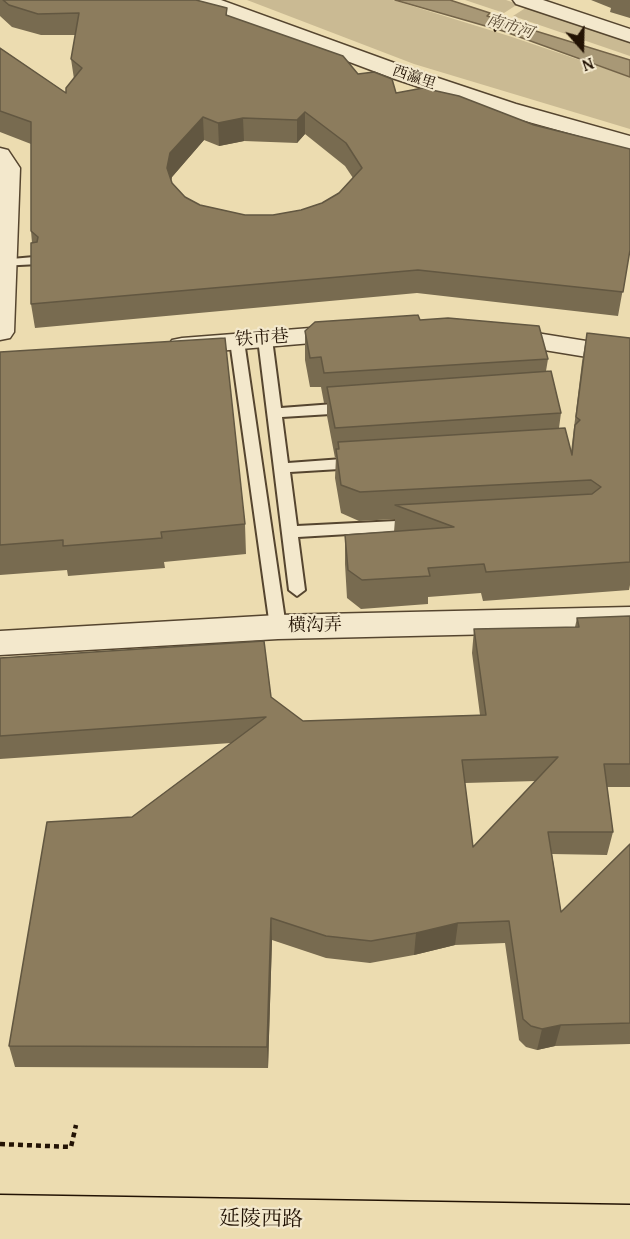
<!DOCTYPE html>
<meta charset="utf-8">
<style>
body{margin:0}
#map{position:relative;width:630px;height:1239px;overflow:hidden;background:#ecdcb0;font-family:"Gentium Book Plus",serif}
canvas{display:block}
.north{position:absolute;left:552px;top:18px;width:60px;height:60px;-webkit-text-stroke:4px #f3e8cc;paint-order:stroke;rotate:160deg;font-size:16px;font-weight:700;line-height:24px;text-align:center;color:#231304}
.north::after{content:'';display:block;margin:auto;width:21px;height:27px;background:#231304;clip-path:polygon(50% 0,100% 100%,50% 72%,0 100%)}
</style>
<div id="map">
<canvas width="630" height="1239"></canvas>
<div class="north">N</div>
</div>
<script>
const g = document.querySelector('canvas').getContext('2d');
g.lineJoin = 'round';
function fillPath(path, color) { g.fillStyle = color; g.fill(path, 'evenodd'); }
const toPath = rows => new Path2D(rows.map(r => 'M' + r).join(''));
function strokePath(path, color, width, dash) { g.strokeStyle = color; g.lineWidth = width; g.lineCap = dash ? 'butt' : 'round'; g.setLineDash(dash || []); g.stroke(path); }
function label(font, color, halo, rows, align = 'center') {
  g.font = font + ' "Gentium Book Plus","Noto Serif SC",serif'; g.lineWidth = 4.5; g.setLineDash([]); g.textBaseline = 'middle'; g.strokeStyle = halo; g.fillStyle = color; for (const [text, x, y, turn = 0] of rows) {
    g.save(); g.translate(x, y); g.rotate((+turn || 0) * Math.PI / 180); g.textAlign = isNaN(turn) ? turn : align; if (halo) g.strokeText(text, 0, 0); g.fillText(text, 0, 0); g.restore();
  }
}
const green = toPath([
 [247,0,393,0,509,36,630,77,630,129,414,64],
 [465,0,506,0,518,4,504,13],
 [527,7,630,40,630,56,513,16]
]);
const water = toPath([
 [395,0,450,0,490,13,487,16,630,60,630,77,503,31,395,0]
]);
const pathFar1 = toPath([
 [494,31,507,22]
]);
const path = toPath([
 [0,1144,71,1147,76,1125]
]);
const lane = toPath([
 [34,257,40,261,39,264,0,266,0,260,34,257],
 [265,335,272,339,281,408,347,403,354,408,347,413,282,417,288,463,356,458,363,463,356,468,290,472,297,526,416,520,424,525,416,530,298,537,305,590,297,596,289,590,258,339,265,335],
 [237,337,244,341,286,627,278,633,270,627,230,341,237,337]
]);
const street = toPath([
 [192,0,221,0,411,69,516,104,630,136,630,150,500,114,395,79,195,4,192,0],
 [513,0,543,0,630,29,630,42,516,4,513,0],
 [0,148,8,150,20,168,14,332,10,338,0,340,0,148],
 [349,325,359,327,363,333,359,339,182,354,172,352,168,346,172,340,182,338,349,325],
 [499,327,630,348,630,364,489,341,485,335,489,329,499,327],
 [630,607,630,631,278,639,0,655,0,631,278,615,630,607]
]);
const primary = toPath([
 [0,1195,630,1205,630,1239,0,1239,0,1195]
]);
const wall = toPath([
 [0,0,196,0,227,8,227,15,358,74,396,93,630,250,618,316,417,293,35,328,31,304,32,243,31,231,31,144,0,132,0,48,66,93,74,79,71,59,76,35,41,35,12,27,0,16],
 [305,134,345,166,353,178,339,193,322,203,301,210,273,215,245,215,200,205,185,197,172,183,171,181,172,177,204,140,219,146,244,141,297,143],
 [591,0,630,0,630,18,610,12,611,8],
 [420,320,548,359,546,371,561,413,559,428,571,452,582,362,587,333,630,338,630,585,629,590,483,601,481,593,428,597,428,604,361,609,347,598,345,564,345,535,394,532,395,519,359,521,341,513,335,478,336,457,335,458,327,416,327,403,324,403,321,387,310,387,305,360,305,331],
 [0,352,245,524,246,554,164,562,165,568,68,576,67,570,0,575],
 [630,616,630,787,607,787,613,832,607,855,552,854,561,912,630,844,630,1044,555,1046,537,1050,526,1047,519,1040,505,943,455,945,414,955,370,963,326,958,272,940,268,1068,15,1067,9,1046,132,817,231,743,0,759,0,658,271,697,303,721,480,715,472,653,474,629,575,627,577,618],
 [536,781,473,847,465,783]
]);
const shadedWall = toPath([
 [305,112,305,134,297,143,297,120],
 [203,117,204,140,172,177,168,192,167,168,170,153],
 [243,118,244,141,219,146,218,123],
 [271,918,272,940,268,1068,267,1047],
 [458,923,455,945,414,955,416,933],
 [561,1025,555,1046,537,1050,542,1029]
]);
const building = toPath([
 [3,0,196,0,227,8,226,15,343,56,358,74,374,72,392,79,396,93,423,88,459,96,534,125,630,149,630,250,623,292,418,270,31,304,31,243,37,242,38,237,31,231,31,122,0,111,0,48,66,93,66,88,82,68,71,59,79,13,38,14,9,5,3,0],
 [305,112,346,143,362,168,339,193,322,203,301,210,273,215,245,215,200,205,185,197,172,183,167,168,170,153,203,117,218,123,243,118,297,120,305,112],
 [418,315,420,320,448,318,539,326,548,359,324,373,321,357,310,358,305,331,315,322,418,315],
 [587,333,630,338,630,562,486,572,484,564,428,568,430,576,362,580,348,570,345,535,454,527,395,505,592,494,601,487,591,480,360,492,341,485,336,449,339,449,338,442,565,428,572,455,575,425,580,420,576,417,587,333],
 [225,338,245,524,161,532,162,538,63,546,63,540,0,545,0,352,225,338],
 [551,371,561,413,335,428,327,387,551,371],
 [630,616,630,764,604,764,613,832,548,832,561,912,630,844,630,1023,561,1025,542,1029,531,1026,523,1019,509,921,458,923,416,933,371,941,326,936,271,918,267,1047,9,1046,47,822,132,817,266,717,0,736,0,658,264,641,271,697,303,721,486,715,474,629,579,627,577,618,630,616],
 [558,757,473,847,462,760,558,757]
]);
const farStreetnames = [
 ["西瀛里",414,78,19]
];
const farWaternames = [
 ["南市河",510,27,18]
];
const streetNames = [
 ["铁市巷",262,339,-4],
 ["横沟弄",315,626,-1]
];
const nearStreetnames = [
 ["延陵西路",261,1220,1]
];
fillPath(green, '#caba93');
fillPath(water, '#a89876');
strokePath(water, '#736348', 1.5);
strokePath(lane, '#55452f', 4);
strokePath(street, '#55452f', 3);
strokePath(primary, '#231304', 3);
strokePath(pathFar1, '#231304', 3, [3, 2]);
strokePath(path, '#231304', 4.5, [5, 4]);
fillPath(lane, '#f3e8cc');
fillPath(street, '#f3e8cc');
fillPath(primary, '#ecdcb0');
fillPath(wall, '#786b50');
fillPath(shadedWall, '#625741');
fillPath(building, '#8c7c5d');
strokePath(building, '#625741', 1.5);
label('15px', '#231304', '#f3e8cc', farStreetnames);
label('italic 16px', '#584832', '#f3e8cc', farWaternames);
label('18px', '#231304', '#f3e8cc', streetNames);
label('21px', '#231304', '#f3e8cc', nearStreetnames);
</script>
